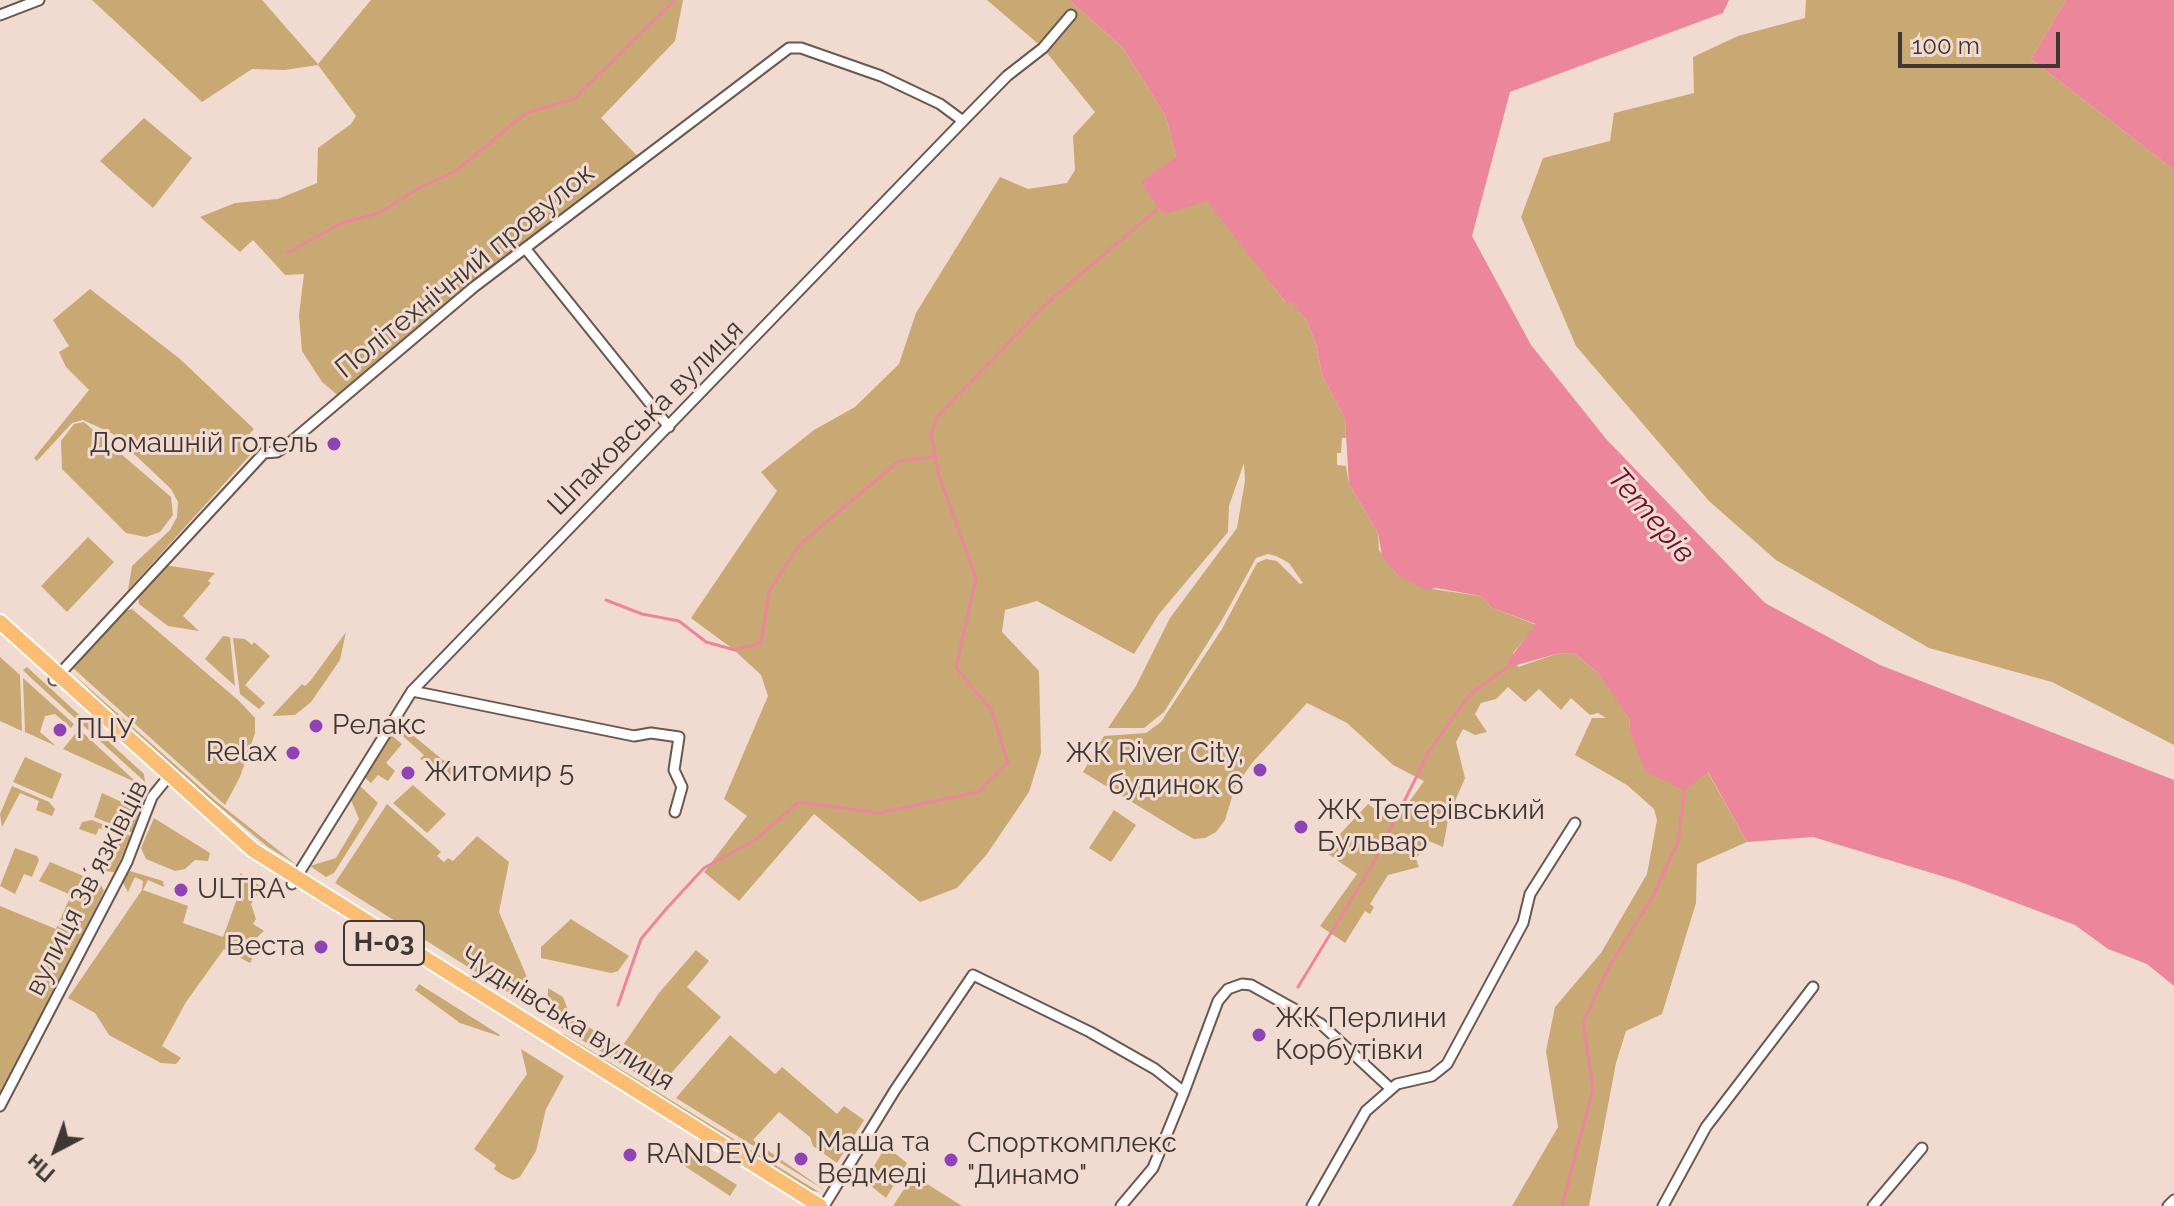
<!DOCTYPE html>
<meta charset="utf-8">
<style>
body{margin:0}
#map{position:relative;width:2174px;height:1206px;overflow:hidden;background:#f1dbd1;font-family:Raleway,sans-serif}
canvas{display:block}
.north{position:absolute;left:16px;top:1110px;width:80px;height:80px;-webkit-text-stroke:6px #f1dbd1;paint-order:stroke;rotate:221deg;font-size:22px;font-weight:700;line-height:32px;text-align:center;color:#403733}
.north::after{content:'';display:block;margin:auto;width:28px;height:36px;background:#403733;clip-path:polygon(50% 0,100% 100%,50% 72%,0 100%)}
.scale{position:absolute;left:1898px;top:32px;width:162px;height:36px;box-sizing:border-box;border:4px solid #403733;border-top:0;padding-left:10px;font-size:24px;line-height:28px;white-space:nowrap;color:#403733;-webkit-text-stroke:6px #f1dbd1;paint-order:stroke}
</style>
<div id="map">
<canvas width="2174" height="1206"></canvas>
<div class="north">Пн</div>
<div class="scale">100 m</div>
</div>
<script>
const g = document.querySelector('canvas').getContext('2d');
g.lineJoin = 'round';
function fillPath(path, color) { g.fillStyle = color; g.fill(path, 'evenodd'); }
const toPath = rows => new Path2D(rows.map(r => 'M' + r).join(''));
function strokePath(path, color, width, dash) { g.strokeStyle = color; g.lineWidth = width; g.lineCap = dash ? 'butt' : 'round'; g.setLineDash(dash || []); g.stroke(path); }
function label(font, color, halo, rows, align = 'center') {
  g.font = font + ' Raleway,sans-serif'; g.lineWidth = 6; g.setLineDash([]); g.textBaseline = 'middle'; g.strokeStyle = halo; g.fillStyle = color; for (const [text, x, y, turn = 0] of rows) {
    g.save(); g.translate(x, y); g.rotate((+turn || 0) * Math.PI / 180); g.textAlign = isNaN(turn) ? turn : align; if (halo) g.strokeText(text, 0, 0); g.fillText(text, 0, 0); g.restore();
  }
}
const green = toPath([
 [92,0,262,0,318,64,371,0,683,0,675,41,601,118,641,160,341,398,322,382,302,351,299,315,304,274,285,275,253,240,240,252,200,217,235,203,278,199,317,183,318,148,351,124,356,116,318,65,285,70,252,69,202,102],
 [987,0,1069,0,1123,48,1166,117,1176,157,1286,303,1290,300,1306,319,1316,344,1322,375,1345,419,1346,438,1342,438,1341,453,1337,453,1337,465,1346,466,1349,484,1378,533,1379,550,1397,575,1432,589,1481,596,1492,608,1537,625,1513,653,1518,667,1556,654,1574,653,1598,673,1613,693,1630,720,1629,729,1707,771,1747,842,1697,864,1696,903,1662,1014,1626,1031,1616,1063,1589,1206,1512,1206,1558,1127,1546,1051,1555,1007,1601,953,1647,874,1657,820,1654,809,1627,785,1575,755,1592,718,1606,718,1598,713,1590,715,1571,698,1561,710,1539,689,1525,702,1508,687,1496,699,1481,703,1475,714,1487,732,1475,735,1463,729,1456,742,1465,778,1449,815,1443,847,1429,841,1416,859,1419,867,1388,875,1370,904,1374,907,1370,914,1365,911,1345,943,1320,926,1357,874,1324,851,1368,804,1394,823,1424,781,1393,765,1347,723,1307,703,1252,763,1235,787,1225,820,1216,832,1205,838,1194,839,1181,832,1083,772,1104,736,1146,733,1161,722,1222,629,1257,563,1266,559,1277,561,1300,584,1303,583,1289,563,1276,556,1268,554,1256,558,1222,620,1164,712,1144,728,1108,728,1136,686,1170,618,1237,528,1245,481,1244,463,1229,506,1228,532,1159,614,1134,654,1037,601,1005,610,1002,632,1039,671,1041,753,1029,792,987,854,957,888,920,902,814,814,739,901,704,872,747,816,724,799,768,696,761,675,733,649,691,618,777,491,761,472,814,430,855,407,899,364,916,313,1000,177,1028,189,1067,183,1075,170,1073,136,1095,112,1043,48],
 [1806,0,2066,0,2031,59,2174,170,2174,745,2052,682,1929,648,1776,560,1709,501,1576,346,1521,217,1543,158,1610,141,1614,113,1694,93,1693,57,1738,36,1805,18],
 [144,118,192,158,153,208,100,161],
 [90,289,180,359,254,429,242,442,252,453,128,590,132,566,170,530,177,517,178,502,171,489,113,434,83,420,72,423,37,461,34,458,89,390,66,367,59,352,69,346,53,320],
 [84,422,171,497,173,515,160,532,146,537,126,533,62,469,61,441,74,424],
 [88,537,114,562,67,612,41,586],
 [165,565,215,573,208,581,211,583,183,616,199,631,168,626,139,604,138,595],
 [132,609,239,701,255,718,255,733,240,777,225,805,73,668,122,612],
 [346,632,340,660,311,702,295,715,272,716,302,684,305,686,311,680],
 [223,636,230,637,235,686,205,659],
 [233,638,245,639,252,645,254,642,270,656,245,685,265,703,259,709,240,694],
 [0,657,20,675,22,731,0,721],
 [27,667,144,774,145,782,31,678,23,670],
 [72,673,216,801,297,865,268,847,160,758],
 [23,678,74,724,71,728,55,714,45,716,40,732,56,746,25,732],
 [404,728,455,770,446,780,420,759,424,755,396,730],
 [79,729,134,780,135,782,63,749],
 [391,735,402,744,386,763,395,771,388,781,378,775,371,783,365,778],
 [25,757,62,774,52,799,13,782],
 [413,785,446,814,427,833,393,803],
 [12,786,49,802,55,809,52,816,36,810,39,801,20,793,2,827,0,814],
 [360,786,378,803,334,873,326,877,310,866,336,858,359,819,351,800],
 [102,793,139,810,133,833,94,817],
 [387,804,441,852,437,856,444,862,448,858,453,861,477,836,509,862,499,912,527,977,520,996,517,998,335,883],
 [1114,810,1136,825,1111,862,1089,848],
 [154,818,210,853,208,861,195,860,185,869,175,871,146,859,141,848],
 [92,820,131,836,115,872,103,871,117,835,99,828,96,835,79,829,82,822],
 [15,848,37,856,39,860,32,877,24,874,15,894,0,886],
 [50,862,100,883,104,891,0,1101,0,906,56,929,71,895,39,881],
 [130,871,163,881,164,887,148,880,143,890,188,906,183,923,223,937,241,888,240,873,262,887,251,904,256,919,253,924,264,931,254,940,257,949,250,963,224,949,186,1002,162,1046,181,1058,176,1064,161,1063,109,1035,95,1013,68,998,142,890,143,881,135,877,128,892,122,881],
 [571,919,629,956,618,971,611,973,541,958,541,947],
 [696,950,709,961,687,987,721,1017,659,1087,547,1019,548,988,563,997,570,1015,621,1048,659,993],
 [419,984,500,1035,499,1036,460,1023,415,990],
 [564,1034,819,1192,808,1190,559,1035],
 [730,1035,775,1074,782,1067,837,1114,844,1106,864,1120,837,1163,813,1146,810,1137,779,1112,753,1140,826,1191,676,1098],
 [521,1049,564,1076,546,1109,536,1151,520,1177,513,1180,501,1174,494,1169,496,1165,474,1149,527,1074],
 [886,1146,907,1163,886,1198,865,1181],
 [677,1147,737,1185,730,1196,668,1155],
 [913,1175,962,1206,893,1206]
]);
const water = toPath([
 [1069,0,1729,0,1723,13,1510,92,1472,236,1531,345,1607,440,1765,603,1880,665,2174,780,2174,986,2147,964,2108,949,2075,925,1958,881,1813,837,1747,842,1708,772,1684,791,1645,771,1629,729,1630,720,1598,673,1574,653,1556,654,1510,667,1508,661,1536,624,1492,608,1481,596,1436,588,1426,590,1397,575,1382,556,1378,533,1349,484,1345,419,1322,375,1316,344,1306,319,1290,301,1287,304,1207,201,1166,214,1158,208,1141,182,1176,157,1166,117,1123,48],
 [2066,0,2174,0,2174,170,2031,59]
]);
const stream = toPath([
 [287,253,340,224,381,212,419,188,456,171,526,113,574,99,675,0],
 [606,600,642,614,679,621,706,642,735,650,761,643,769,592,799,545,899,461,935,457],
 [1298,987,1371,867,1430,750,1470,694,1509,666],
 [618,1005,641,939,667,908,704,868,755,840,799,802,879,813,978,792,1008,763,992,711,956,668,976,578,939,476,931,433,938,416,1047,303,1160,207],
 [1562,1206,1593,1089,1583,1022,1609,967,1653,896,1678,842,1685,787]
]);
const street = toPath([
 [0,15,39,0],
 [525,248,669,427],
 [54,680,264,453,277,452,286,446,474,287,789,48,801,48,881,76,940,104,963,121],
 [412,691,634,736,651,733,679,737,674,770,682,787,675,812],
 [292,884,412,691,963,121,1007,76,1043,48,1071,15],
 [1184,1092,1218,1001,1228,989,1242,984,1251,985,1321,1024,1390,1088],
 [0,1106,127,862,152,797,169,776],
 [824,1206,895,1090,973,975,1090,1032,1155,1069,1184,1092,1153,1168,1121,1206],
 [1312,1206,1366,1111,1397,1084,1432,1076,1447,1064,1523,923,1530,894,1575,823],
 [1663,1206,1706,1127,1813,987],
 [1873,1206,1922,1148],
 [2168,1206,2174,1200]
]);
const primary = toPath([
 [0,622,253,850,820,1206]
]);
const markers = [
 [334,444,8,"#8e44b6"],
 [316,726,8,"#8e44b6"],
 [60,730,8,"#8e44b6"],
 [293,753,8,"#8e44b6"],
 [1260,770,8,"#8e44b6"],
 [408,773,8,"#8e44b6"],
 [1301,827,8,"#8e44b6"],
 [181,890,8,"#8e44b6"],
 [321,947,8,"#8e44b6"],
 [1259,1035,8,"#8e44b6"],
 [630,1155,8,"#8e44b6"],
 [801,1159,8,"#8e44b6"],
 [951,1160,8,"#8e44b6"]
];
const shields = [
 [384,943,80]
];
const shieldNames = [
 ["Н-03",384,943]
];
const streetNames = [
 ["Політехнічний провулок",465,271,-39],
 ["Шпаковська вулиця",646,418,-45],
 ["вулиця Звʼязківців",87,888,-63],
 ["Чуднівська вулиця",567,1019,32]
];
const poiNames = [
 ["Домашній готель",318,444,"right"],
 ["Релакс",332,726],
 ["ПЦУ",76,730],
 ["Relax",277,753,"right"],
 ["ЖК River City,",1244,754,"right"],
 ["будинок 6",1244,786,"right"],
 ["Житомир 5",424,773],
 ["ЖК Тетерівський",1317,811],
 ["Бульвар",1317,843],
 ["ULTRA",197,890],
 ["Веста",305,947,"right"],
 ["ЖК Перлини",1275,1019],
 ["Корбутівки",1275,1051],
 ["Маша та",817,1143],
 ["Ведмеді",817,1175],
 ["Спорткомплекс",967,1144],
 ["\"Динамо\"",967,1176],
 ["RANDEVU",646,1155]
];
const waterNames = [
 ["Тетерів",1651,516,49]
];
fillPath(green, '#c8a873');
fillPath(water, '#ec869b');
strokePath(stream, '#ec869b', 3);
strokePath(street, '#6a574f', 13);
strokePath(primary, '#fff', 18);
strokePath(street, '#fff', 9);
strokePath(primary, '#fabd73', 14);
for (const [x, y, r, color] of markers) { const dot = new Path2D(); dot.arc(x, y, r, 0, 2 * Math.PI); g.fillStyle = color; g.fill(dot); strokePath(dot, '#f1dbd1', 3); }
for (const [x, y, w] of shields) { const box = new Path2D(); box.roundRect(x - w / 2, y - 22, w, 44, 6); g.fillStyle = '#f1dbd1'; g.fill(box); strokePath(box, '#403733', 2); }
label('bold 26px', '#403733', null, shieldNames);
label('28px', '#403733', '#f1dbd1', streetNames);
label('28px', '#403733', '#f1dbd1', poiNames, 'left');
label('italic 30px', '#6b102f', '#f1dbd1', waterNames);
</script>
